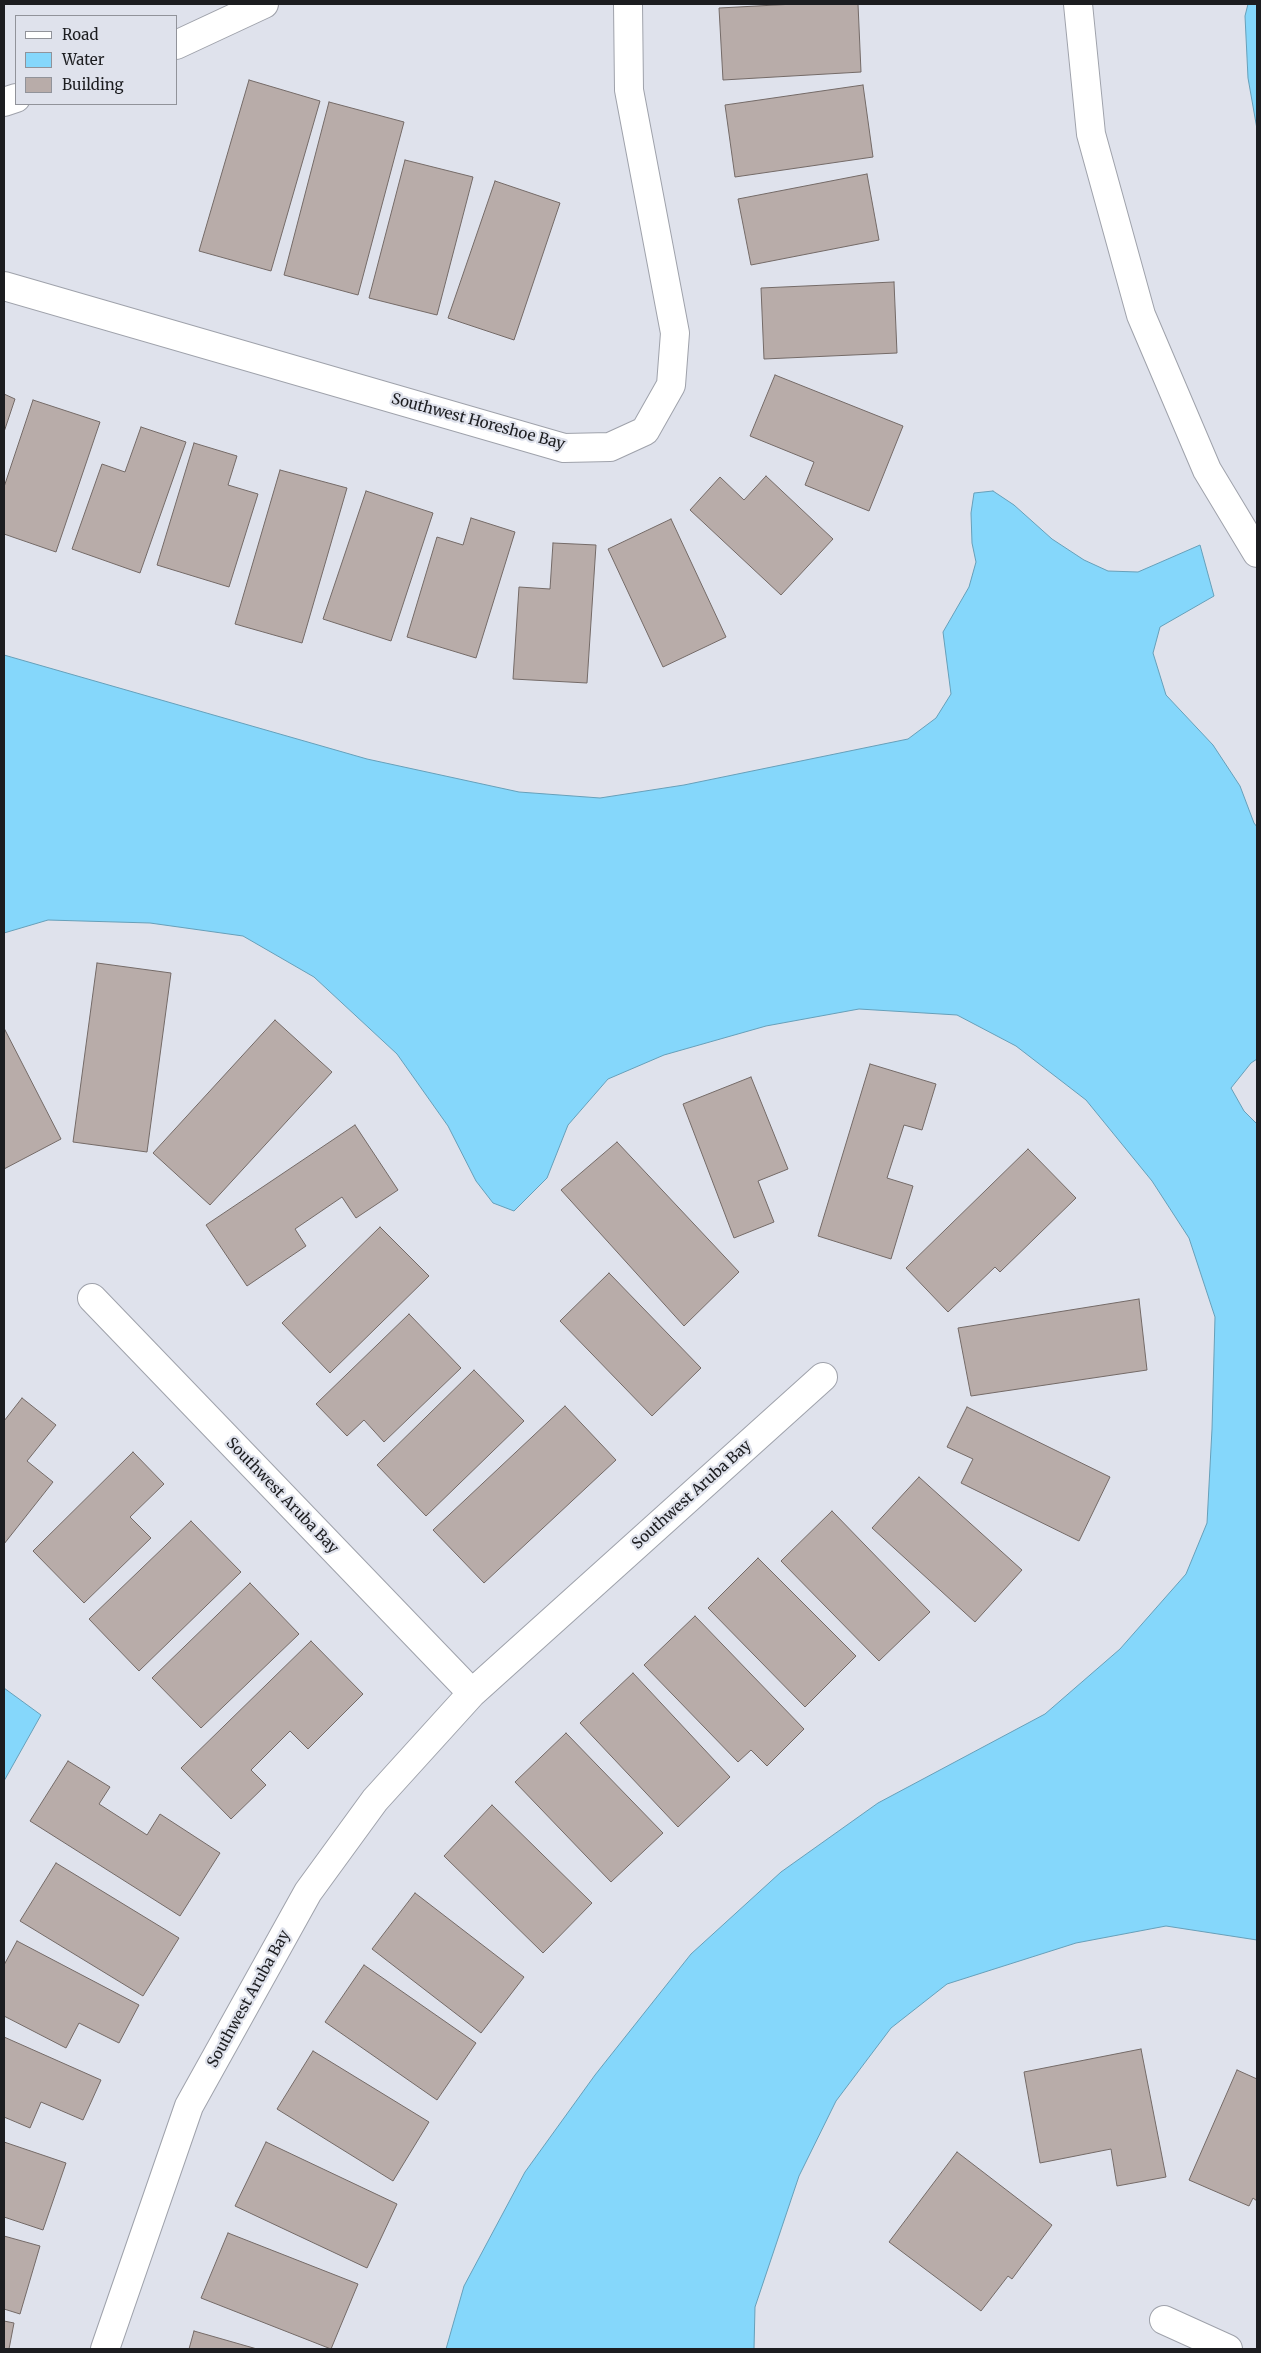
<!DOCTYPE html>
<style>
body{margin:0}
#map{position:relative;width:1261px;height:2353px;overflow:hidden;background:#dfe2ec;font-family:Merriweather,serif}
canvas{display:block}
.frame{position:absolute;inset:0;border:5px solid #1c1d20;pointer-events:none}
.legend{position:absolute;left:15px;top:15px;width:162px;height:90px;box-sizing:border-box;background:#dfe2ec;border:1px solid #91939a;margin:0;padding:6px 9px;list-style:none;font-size:15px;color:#1c1d20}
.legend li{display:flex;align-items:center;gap:10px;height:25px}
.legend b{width:25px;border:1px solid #91939a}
</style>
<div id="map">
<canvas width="1261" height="2353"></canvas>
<div class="frame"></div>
<ul class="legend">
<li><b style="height:6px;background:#fff"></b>Road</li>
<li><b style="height:14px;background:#85d7fb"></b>Water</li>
<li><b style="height:14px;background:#b8aca9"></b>Building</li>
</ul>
</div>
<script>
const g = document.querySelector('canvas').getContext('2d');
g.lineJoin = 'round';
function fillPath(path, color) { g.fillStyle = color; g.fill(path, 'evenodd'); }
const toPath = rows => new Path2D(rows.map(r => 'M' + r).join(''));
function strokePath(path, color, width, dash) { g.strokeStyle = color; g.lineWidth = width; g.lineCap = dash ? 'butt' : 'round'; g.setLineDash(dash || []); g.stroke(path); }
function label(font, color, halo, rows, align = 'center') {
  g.font = font + ' Merriweather,serif'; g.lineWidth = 4.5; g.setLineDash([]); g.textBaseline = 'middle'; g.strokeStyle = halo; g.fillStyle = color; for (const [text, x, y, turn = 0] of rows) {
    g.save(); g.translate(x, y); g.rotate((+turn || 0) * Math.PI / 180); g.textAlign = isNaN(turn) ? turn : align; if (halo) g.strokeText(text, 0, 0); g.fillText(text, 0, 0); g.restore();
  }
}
const water = toPath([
 [1248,4,1257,4,1257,129,1248,78,1245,16,1248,4],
 [993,491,1014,505,1052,539,1084,560,1108,571,1138,572,1200,545,1214,596,1160,627,1153,653,1166,695,1213,745,1240,786,1254,823,1257,827,1257,1059,1251,1063,1231,1088,1244,1111,1257,1124,1257,1940,1166,1926,1076,1943,947,1984,891,2028,836,2101,799,2176,755,2307,754,2349,446,2349,464,2286,525,2172,595,2075,691,1954,781,1872,878,1803,1045,1714,1120,1649,1186,1574,1207,1523,1212,1429,1215,1317,1189,1238,1152,1181,1086,1100,1016,1046,957,1015,859,1009,766,1026,664,1055,608,1079,568,1125,547,1178,514,1211,493,1203,476,1181,448,1126,397,1054,314,977,243,936,150,923,48,920,4,933,4,655,367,759,519,792,600,798,684,785,908,739,936,718,951,694,943,632,969,587,976,562,972,543,971,513,974,493,993,491],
 [4,1688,41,1715,4,1781,4,1688]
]);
const building = toPath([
 [795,4,858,4,861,72,723,80,719,8,795,4],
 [249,80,320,101,271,271,199,251,249,80],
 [863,85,873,157,735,177,725,105,863,85],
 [329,102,404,122,358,295,284,275,329,102],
 [405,160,473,177,437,315,369,298,405,160],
 [867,174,879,240,751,265,738,199,867,174],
 [495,181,560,203,514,340,448,318,495,181],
 [894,282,897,353,764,359,761,288,894,282],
 [775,375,903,426,869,511,805,485,814,462,750,436,775,375],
 [4,394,15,399,4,432,4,394],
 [33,400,100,422,56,552,4,534,4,487,33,400],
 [141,427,186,442,140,573,72,549,102,464,125,472,141,427],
 [194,443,237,456,228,485,258,494,229,587,157,565,194,443],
 [280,470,347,488,302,643,235,624,280,470],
 [766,476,833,539,781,595,690,510,720,477,744,500,766,476],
 [366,491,433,513,391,641,323,619,366,491],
 [471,518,515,532,476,658,407,637,437,537,463,545,471,518],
 [671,519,726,637,663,667,608,549,671,519],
 [553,543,596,545,587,683,513,679,519,587,550,589,553,543],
 [97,963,171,973,147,1152,73,1142,97,963],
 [275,1020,332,1072,210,1205,153,1153,275,1020],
 [4,1028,61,1139,4,1169,4,1028],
 [870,1064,936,1084,922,1130,904,1125,887,1178,913,1186,891,1259,818,1236,870,1064],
 [751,1077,788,1169,758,1181,774,1222,734,1238,683,1104,751,1077],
 [355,1125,398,1190,356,1218,342,1197,295,1229,306,1246,247,1286,206,1225,355,1125],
 [617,1142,739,1272,684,1326,561,1190,617,1142],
 [1028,1149,1076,1198,1000,1272,995,1267,948,1312,906,1268,1028,1149],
 [380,1227,429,1276,330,1373,282,1323,380,1227],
 [609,1273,701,1368,652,1416,560,1321,609,1273],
 [1139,1299,1147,1370,971,1396,958,1328,1139,1299],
 [409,1314,461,1368,384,1442,364,1420,347,1436,316,1404,409,1314],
 [474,1370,524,1421,426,1516,377,1465,474,1370],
 [22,1398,56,1425,27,1461,53,1482,4,1544,4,1421,22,1398],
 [565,1406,616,1460,484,1583,433,1530,565,1406],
 [967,1407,1110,1477,1079,1541,961,1483,973,1459,947,1447,967,1407],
 [133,1452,164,1484,130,1517,151,1538,84,1603,33,1551,133,1452],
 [919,1477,1022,1570,975,1622,872,1528,919,1477],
 [832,1511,930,1612,879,1661,781,1561,832,1511],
 [191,1521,241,1572,139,1671,89,1619,191,1521],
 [758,1558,856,1656,805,1707,708,1608,758,1558],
 [250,1583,299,1634,201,1728,152,1678,250,1583],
 [695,1616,804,1729,767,1766,751,1750,738,1762,644,1665,695,1616],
 [311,1641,363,1694,308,1749,290,1731,251,1770,266,1785,231,1819,181,1768,311,1641],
 [633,1673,730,1777,678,1827,580,1723,633,1673],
 [566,1733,663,1833,611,1882,515,1782,566,1733],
 [68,1761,110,1787,99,1804,147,1835,160,1814,220,1853,180,1916,30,1821,68,1761],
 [492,1805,592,1903,543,1953,444,1856,492,1805],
 [56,1863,179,1938,143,1996,20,1921,56,1863],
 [415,1893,524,1977,481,2033,372,1949,415,1893],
 [17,1941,139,2005,119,2043,79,2023,66,2048,4,2016,4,1965,17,1941],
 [364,1965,476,2043,437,2100,325,2022,364,1965],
 [4,2037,101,2080,83,2120,41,2102,30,2128,4,2117,4,2037],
 [1141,2049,1166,2177,1117,2186,1111,2149,1040,2163,1024,2072,1141,2049],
 [313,2051,429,2122,393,2181,277,2109,313,2051],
 [1237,2070,1257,2079,1257,2201,1253,2198,1249,2206,1189,2180,1237,2070],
 [4,2142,66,2163,43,2230,4,2217,4,2142],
 [266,2142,397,2204,367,2268,235,2206,266,2142],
 [957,2152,1052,2225,1012,2279,1008,2276,981,2311,889,2242,957,2152],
 [228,2233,358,2284,331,2349,201,2298,228,2233],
 [4,2236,40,2246,20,2314,4,2309,4,2236],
 [4,2321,14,2323,9,2349,4,2349,4,2321],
 [194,2331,257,2349,189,2349,194,2331]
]);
const minor = toPath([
 [1078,4,1091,134,1141,315,1207,470,1257,553],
 [176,45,264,4],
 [4,102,16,98],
 [4,286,564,448,610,447,645,431,671,385,675,333,629,90,628,4],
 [92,1298,472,1693],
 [1164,2320,1228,2349],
 [105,2349,189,2106,308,1892,375,1800,472,1693,823,1377]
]);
const streetNames = [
 ["Southwest Horeshoe Bay",478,422,15],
 ["Southwest Aruba Bay",692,1495,-42],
 ["Southwest Aruba Bay",282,1496,46],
 ["Southwest Aruba Bay",249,1999,-61]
];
fillPath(water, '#85d7fb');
strokePath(water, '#669fb9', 1);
fillPath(building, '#b8aca9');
strokePath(building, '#746a67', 1);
strokePath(minor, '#9fa2ab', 30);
strokePath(minor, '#fff', 28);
label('15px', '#1c1d20', '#dfe2ec', streetNames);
</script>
